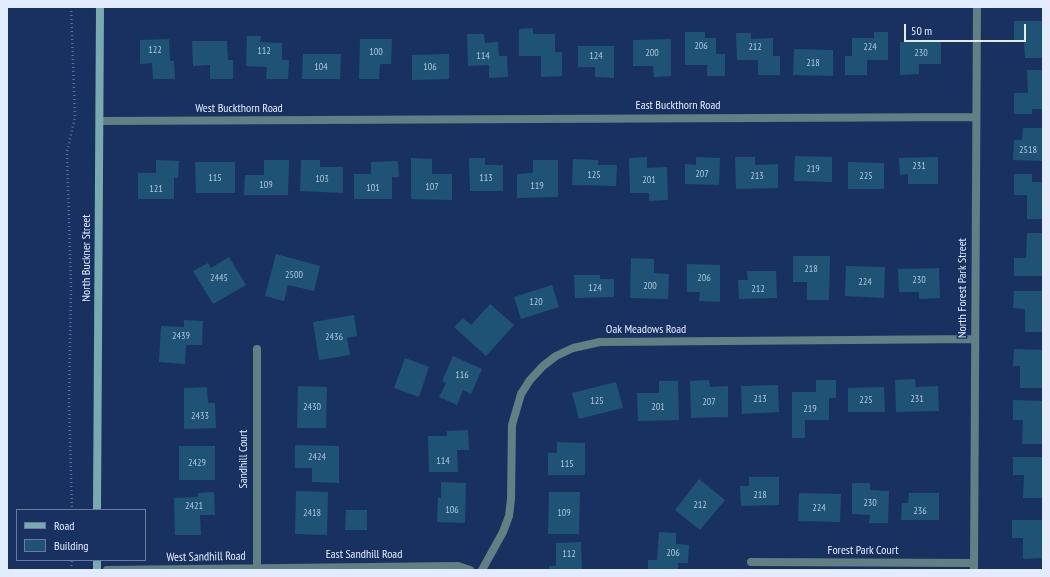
<!DOCTYPE html>
<style>
body{margin:0}
#map{position:relative;width:1050px;height:577px;overflow:hidden;background:#193160;font-family:"PT Sans Narrow",sans-serif}
canvas{display:block}
.frame{position:absolute;inset:0;border:8px solid #e2ecfe;pointer-events:none}
.legend{position:absolute;left:16px;top:509px;width:130px;height:52px;box-sizing:border-box;background:#193160;border:1px solid #697c9f;margin:0;padding:5px 7px;list-style:none;font-size:12px;color:#e2ecfe}
.legend li{display:flex;align-items:center;gap:8px;height:20px}
.legend b{width:20px;border:1px solid #697c9f}
.scale{position:absolute;left:904px;top:24px;width:122px;height:18px;box-sizing:border-box;border:2px solid #e2ecfe;border-top:0;padding-left:5px;font-size:12px;line-height:14px;white-space:nowrap;color:#e2ecfe;-webkit-text-stroke:3px #193160;paint-order:stroke}
</style>
<div id="map">
<canvas width="1050" height="577"></canvas>
<div class="frame"></div>
<ul class="legend">
<li><b style="height:5px;background:#78abaf"></b>Road</li>
<li><b style="height:11px;background:#1f5376"></b>Building</li>
</ul>
<div class="scale">50 m</div>
</div>
<script>
const g = document.querySelector('canvas').getContext('2d');
g.lineJoin = 'round';
function fillPath(path, color) { g.fillStyle = color; g.fill(path, 'evenodd'); }
const toPath = rows => new Path2D(rows.map(r => 'M' + r).join(''));
function strokePath(path, color, width, dash) { g.strokeStyle = color; g.lineWidth = width; g.lineCap = dash ? 'butt' : 'round'; g.setLineDash(dash || []); g.stroke(path); }
function label(font, color, halo, rows, align = 'center') {
  g.font = font + ' "PT Sans Narrow",sans-serif'; g.lineWidth = 3; g.setLineDash([]); g.textBaseline = 'middle'; g.strokeStyle = halo; g.fillStyle = color; for (const [text, x, y, turn = 0] of rows) {
    g.save(); g.translate(x, y); g.rotate((+turn || 0) * Math.PI / 180); g.textAlign = isNaN(turn) ? turn : align; if (halo) g.strokeText(text, 0, 0); g.fillText(text, 0, 0); g.restore();
  }
}
const building = toPath([
 [1014,21,1043,21,1043,58,1025,58,1024,41,1014,41],
 [533,28,533,34,555,34,555,52,562,52,562,76,541,77,541,56,519,56,519,29],
 [685,32,705,32,705,38,716,38,716,54,725,54,725,76,707,76,707,65,685,65],
 [874,32,888,32,888,60,867,60,867,75,845,75,845,56,852,56,852,38,874,38],
 [736,33,751,33,751,39,773,38,773,56,780,56,780,75,758,75,758,60,737,60],
 [467,34,484,34,485,43,498,42,499,56,507,56,508,77,489,78,489,65,468,66],
 [247,36,261,36,260,42,282,43,282,60,289,60,288,79,266,79,267,67,246,66],
 [169,39,170,61,174,61,175,79,153,79,152,63,140,64,140,40],
 [360,39,392,39,391,64,380,64,379,79,359,79],
 [671,39,671,76,654,77,653,66,633,66,633,40],
 [192,41,227,41,228,60,233,60,233,79,210,79,210,65,193,66],
 [941,41,941,64,919,64,919,74,900,75,900,42],
 [578,46,614,46,614,78,595,77,595,67,578,67],
 [794,49,833,50,833,76,793,75],
 [303,54,341,54,340,79,302,79],
 [449,54,449,79,412,80,412,55],
 [1027,70,1043,70,1043,109,1032,109,1032,114,1014,114,1014,93,1028,93],
 [1023,128,1043,128,1043,161,1013,160,1014,140,1022,140],
 [795,156,832,157,832,182,794,181],
 [647,157,647,168,667,167,668,200,649,201,649,193,630,193,629,158],
 [696,157,720,158,719,185,685,184,685,164,696,165],
 [735,157,755,157,755,165,778,164,778,188,736,189],
 [938,157,938,184,908,184,908,174,900,175,899,158],
 [411,158,432,159,432,174,452,174,452,200,411,199],
 [469,158,485,158,485,165,503,165,503,191,470,191],
 [573,159,598,160,598,165,617,165,616,186,572,185],
 [156,160,179,161,178,178,174,178,174,199,138,199,138,173,156,173],
 [264,160,289,160,288,195,244,195,245,175,264,175],
 [301,160,320,160,320,167,343,167,343,193,300,191],
 [533,160,558,160,558,197,517,198,517,174,533,173],
 [398,161,399,177,392,177,392,199,354,199,354,174,371,174,371,162],
 [195,162,235,162,235,193,196,193],
 [848,162,884,163,884,189,848,189],
 [1014,174,1032,174,1032,182,1043,182,1043,219,1027,219,1027,195,1014,195],
 [1027,233,1043,233,1043,276,1014,276,1014,258,1026,258],
 [276,254,320,266,314,291,288,285,284,301,265,296],
 [793,256,830,256,829,300,807,300,807,282,793,282],
 [229,257,246,285,213,304,193,271,208,263,211,268],
 [631,258,654,259,654,273,669,274,668,299,630,298],
 [687,264,720,265,720,302,699,301,700,292,687,292],
 [846,266,885,267,884,298,845,296],
 [939,268,940,298,919,299,919,292,899,292,898,269],
 [747,271,776,271,777,298,739,299,738,280,748,280],
 [574,275,600,275,600,279,614,279,614,297,575,298],
 [552,285,559,307,521,319,514,297],
 [1014,291,1043,291,1043,332,1025,332,1025,309,1013,308],
 [490,304,514,325,486,356,454,327,463,318,471,325],
 [354,315,357,336,347,338,350,355,319,360,313,322],
 [184,320,203,321,202,345,186,345,185,364,159,362,161,326,184,327],
 [1014,349,1043,350,1043,388,1020,388,1020,366,1013,366],
 [453,356,482,369,471,394,463,390,457,405,439,397,446,383,442,381],
 [405,358,429,367,419,397,394,388],
 [915,379,916,387,938,386,939,411,896,412,895,380],
 [709,380,710,387,728,386,728,417,691,418,690,381],
 [816,380,836,380,836,398,829,398,829,420,805,420,805,438,792,438,792,392,816,392],
 [659,381,678,381,679,420,638,421,637,393,659,393],
 [616,382,623,408,579,419,572,393],
 [778,385,779,412,742,414,741,386],
 [298,386,327,387,326,428,297,428],
 [207,387,208,403,215,403,216,428,184,429,184,388],
 [884,387,885,412,848,412,848,388],
 [1013,400,1043,401,1043,444,1022,444,1023,420,1013,420],
 [468,430,469,450,457,450,458,472,429,472,428,436,447,436,447,431],
 [557,442,585,443,585,475,548,475,548,453,557,453],
 [295,445,339,446,339,483,312,482,312,468,295,468],
 [179,446,215,446,215,480,179,480],
 [1013,457,1043,457,1043,498,1023,498,1024,475,1013,475],
 [749,477,779,477,779,505,741,506,740,486,749,486],
 [699,479,725,500,700,530,675,510],
 [441,482,466,483,465,523,437,522,438,497,441,498],
 [852,483,870,483,870,490,889,491,888,523,869,523,870,515,852,514],
 [296,491,328,492,327,535,295,534],
 [214,492,215,515,200,515,201,535,175,535,174,498,198,497,198,493],
 [549,492,580,492,579,534,548,534],
 [799,493,841,494,840,522,798,521],
 [909,493,939,493,939,520,901,520,902,503,908,503],
 [346,510,367,510,367,530,345,530],
 [1012,520,1043,520,1043,558,1023,559,1023,538,1012,538],
 [659,532,676,533,676,544,689,545,688,563,678,563,678,570,648,570,648,560,657,560],
 [581,542,582,570,549,570,549,566,556,566,556,543]
]);
const path = toPath([
 [71,7,75,117,67,152,71,287,69,402,72,510],
 [71,570,72,560]
]);
const street = toPath([
 [100,121,976,117],
 [257,349,257,568],
 [751,562,974,563],
 [107,570,458,566,470,570],
 [482,570,503,532,509,516,511,499,512,425,521,394,530,380,543,366,556,356,573,348,600,342,975,339],
 [974,570,977,7]
]);
const secondary = toPath([
 [97,510,100,7],
 [97,570,97,560]
]);
const numberNames = [
 ["206",701,46],
 ["212",755,47],
 ["224",870,47],
 ["122",155,50],
 ["112",264,51],
 ["100",376,52],
 ["200",652,53],
 ["230",921,53],
 ["114",483,56],
 ["124",596,56],
 ["218",813,63],
 ["104",321,67],
 ["106",430,67],
 ["2518",1028,150],
 ["231",919,166],
 ["219",813,169],
 ["207",702,174],
 ["125",594,175],
 ["213",757,176],
 ["225",866,176],
 ["115",215,178],
 ["113",486,178],
 ["103",322,179],
 ["201",649,180],
 ["109",266,185],
 ["119",537,186],
 ["107",432,187],
 ["101",373,188],
 ["121",156,189],
 ["218",811,269],
 ["2500",294,275],
 ["2445",219,278],
 ["206",704,278],
 ["230",919,280],
 ["224",865,282],
 ["200",650,286],
 ["124",595,288],
 ["212",758,289],
 ["120",536,302],
 ["2439",181,336],
 ["2436",334,337],
 ["116",462,375],
 ["213",760,399],
 ["231",917,399],
 ["225",866,400],
 ["125",597,401],
 ["207",709,402],
 ["2430",312,407],
 ["201",658,407],
 ["219",810,409],
 ["2433",200,416],
 ["2424",317,457],
 ["114",443,461],
 ["2429",197,463],
 ["115",567,464],
 ["218",760,495],
 ["230",870,503],
 ["212",700,505],
 ["2421",194,506],
 ["224",819,508],
 ["106",452,510],
 ["236",920,511],
 ["2418",312,513],
 ["109",564,513],
 ["206",673,553],
 ["112",569,554]
];
const streetNames = [
 ["East Buckthorn Road",678,106],
 ["West Buckthorn Road",239,109],
 ["North Buckner Street",87,258,-90],
 ["North Forest Park Street",963,288,-90],
 ["Oak Meadows Road",646,330],
 ["Sandhill Court",244,459,-90],
 ["Forest Park Court",863,551],
 ["East Sandhill Road",364,555],
 ["West Sandhill Road",206,557,-1]
];
fillPath(building, '#1f5376');
strokePath(path, '#5c7095', 2.5, [1, 3]);
strokePath(street, '#608083', 8);
strokePath(secondary, '#78abaf', 8);
label('10px', '#b1c6dc', null, numberNames);
label('12px', '#e2ecfe', '#193160', streetNames);
</script>
